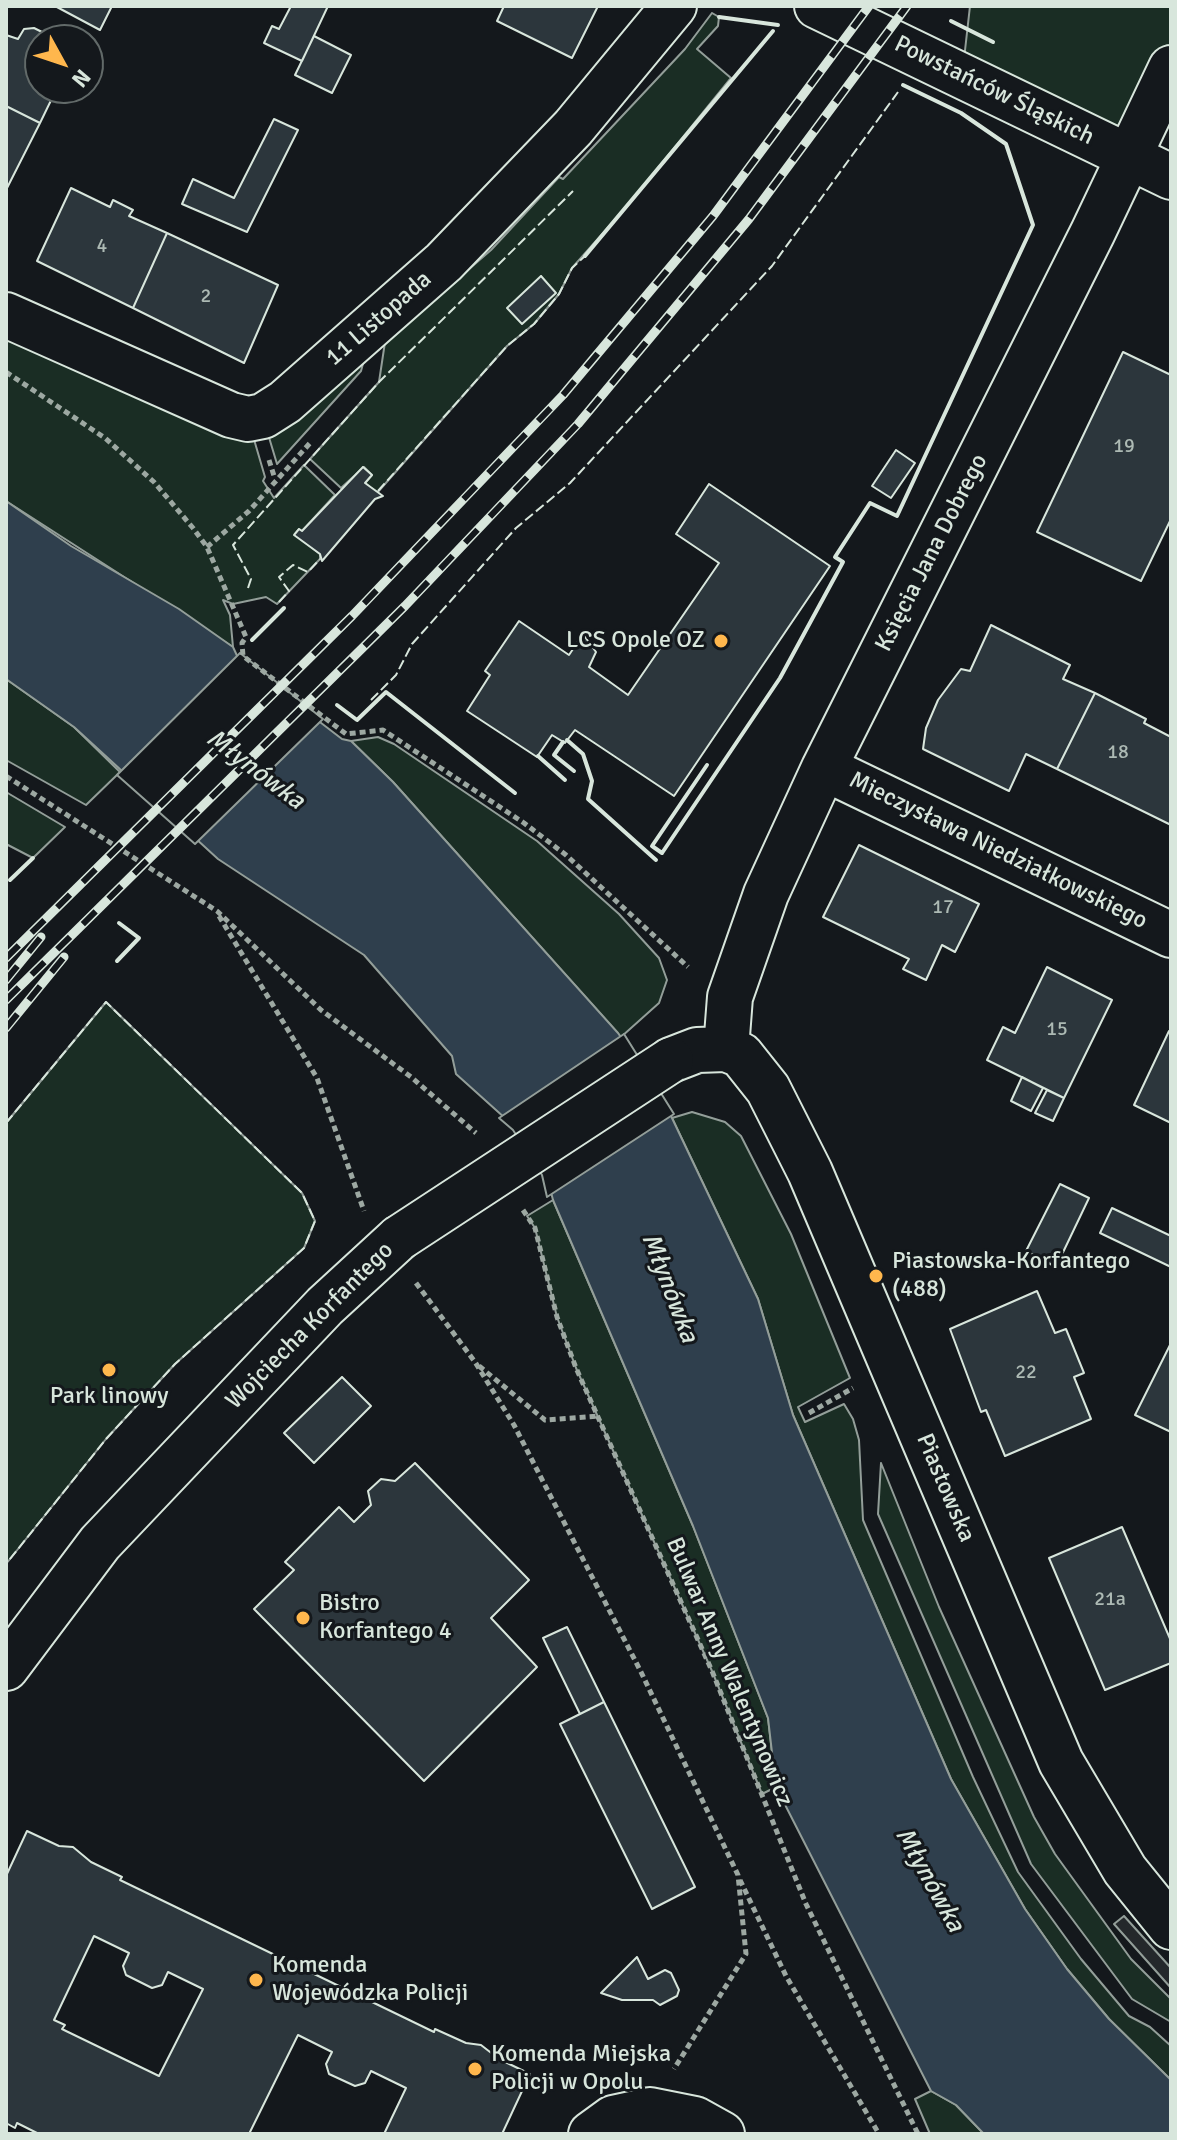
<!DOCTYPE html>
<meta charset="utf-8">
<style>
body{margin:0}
#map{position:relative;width:1177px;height:2140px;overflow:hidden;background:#14181c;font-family:Signika,sans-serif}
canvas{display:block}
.frame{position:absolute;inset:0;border:8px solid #d8e6dc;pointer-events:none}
.north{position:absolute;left:24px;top:24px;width:80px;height:80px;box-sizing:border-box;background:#14181c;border:2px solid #626a69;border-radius:50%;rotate:130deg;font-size:22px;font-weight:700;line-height:32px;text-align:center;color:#d8e6dc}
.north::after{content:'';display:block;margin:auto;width:28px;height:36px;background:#ffb74d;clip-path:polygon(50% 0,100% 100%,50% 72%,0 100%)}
</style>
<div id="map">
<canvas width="1177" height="2140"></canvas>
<div class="frame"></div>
<div class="north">N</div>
</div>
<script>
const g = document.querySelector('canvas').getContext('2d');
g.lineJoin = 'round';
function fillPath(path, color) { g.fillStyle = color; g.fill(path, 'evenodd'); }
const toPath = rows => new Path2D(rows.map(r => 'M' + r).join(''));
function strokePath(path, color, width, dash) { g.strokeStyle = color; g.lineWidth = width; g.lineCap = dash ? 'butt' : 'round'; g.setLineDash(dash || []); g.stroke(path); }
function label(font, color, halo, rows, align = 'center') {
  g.font = font + ' Signika,sans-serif'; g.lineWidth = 6; g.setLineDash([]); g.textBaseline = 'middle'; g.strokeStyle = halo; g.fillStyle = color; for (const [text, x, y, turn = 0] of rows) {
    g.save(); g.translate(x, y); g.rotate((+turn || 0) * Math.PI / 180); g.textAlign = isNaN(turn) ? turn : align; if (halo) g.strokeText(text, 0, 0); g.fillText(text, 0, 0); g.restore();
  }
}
const green = toPath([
 [970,6,1171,6,1171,68,1129,157,962,77,970,6],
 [712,13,719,17,718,26,697,49,731,78,628,205,572,268,559,294,534,324,507,346,377,493,365,483,372,475,364,467,341,488,310,459,379,382,385,342,491,250,559,177,563,179,685,49,712,13],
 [6,332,253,436,265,477,263,481,274,498,304,465,335,495,302,531,299,529,295,534,320,554,320,559,277,604,266,597,233,604,223,600,230,615,233,647,6,501,6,332],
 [364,360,361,371,277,464,268,434,364,360],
 [6,679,74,727,120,772,86,805,6,760,6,679],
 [378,737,394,744,537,841,619,914,659,958,667,980,659,1003,621,1037,393,782,351,741,378,737],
 [6,792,65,827,33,858,6,844,6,792],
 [106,1002,302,1193,315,1221,304,1248,175,1364,106,1439,6,1564,6,1123,106,1002],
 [692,1112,725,1122,741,1136,791,1234,850,1378,798,1407,805,1422,844,1404,853,1419,859,1440,863,1520,973,1777,1018,1872,1081,1959,1129,2016,1150,2027,1171,2046,1171,2080,1109,2019,1067,1969,1025,1909,951,1779,793,1415,758,1299,672,1118,692,1112],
 [553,1200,693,1526,768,1718,776,1787,762,1794,712,1671,576,1368,557,1317,535,1228,527,1216,553,1200],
 [881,1463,939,1607,1034,1817,1055,1854,1131,1959,1171,1999,1171,2022,1132,1999,1031,1864,878,1514,881,1463],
 [931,2091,956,2105,984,2134,930,2134,915,2099,931,2091]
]);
const parking = toPath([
 [1124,1916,1171,1968,1171,1988,1114,1924,1124,1916]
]);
const water = toPath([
 [6,501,71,546,179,609,233,647,239,660,342,739,351,741,393,782,618,1033,662,1097,758,1299,793,1415,951,1779,1025,1909,1067,1969,1109,2019,1171,2080,1171,2134,984,2134,956,2105,931,2091,776,1787,768,1718,693,1526,553,1200,546,1173,516,1128,456,1074,452,1056,364,955,218,859,74,727,6,679,6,501]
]);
const pier = toPath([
 [240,653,323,719,195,844,117,775,240,653],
 [624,1034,674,1114,547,1197,542,1175,513,1130,499,1118,624,1034]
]);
const building = toPath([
 [55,6,112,6,100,30,55,6],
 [291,6,328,6,302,61,264,43,272,26,279,29,291,6],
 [504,6,598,6,572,58,497,21,504,6],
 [34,28,58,40,40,40,40,88,57,88,40,123,6,106,6,35,18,39,24,29,34,28],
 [314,36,351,55,332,93,295,75,314,36],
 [6,106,40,123,6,190,6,106],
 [274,119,298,130,247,232,182,204,193,179,234,198,274,119],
 [71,188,110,207,113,200,133,210,129,216,167,233,133,308,37,261,71,188],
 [167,233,278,285,244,363,133,308,167,233],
 [541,276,556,293,522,324,507,308,541,276],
 [1123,352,1171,375,1171,519,1141,581,1037,532,1123,352],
 [896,450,915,463,891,498,872,486,896,450],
 [363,467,372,475,365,483,383,496,375,499,322,561,320,554,294,535,299,529,302,531,363,467],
 [709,484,830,566,674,796,575,730,565,743,552,735,537,757,467,711,490,675,485,671,519,621,569,655,583,634,596,652,589,667,628,695,719,563,676,534,709,484],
 [991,625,1070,665,1063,679,1095,693,1057,769,1026,754,1009,791,923,749,926,728,938,700,961,669,970,671,991,625],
 [1095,693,1146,719,1144,723,1171,737,1171,825,1057,769,1095,693],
 [859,845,979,904,955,952,942,945,926,980,903,969,909,959,823,917,859,845],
 [1047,967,1112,1000,1064,1098,987,1060,1003,1027,1015,1033,1047,967],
 [1169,1031,1171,1032,1171,1123,1134,1105,1169,1031],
 [1022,1077,1043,1088,1031,1111,1011,1101,1022,1077],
 [1047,1090,1064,1098,1053,1121,1035,1113,1047,1090],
 [1060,1184,1089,1198,1056,1267,1026,1251,1060,1184],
 [1112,1208,1171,1236,1171,1267,1100,1233,1112,1208],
 [1037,1291,1055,1333,1066,1329,1084,1373,1074,1377,1091,1419,1005,1456,986,1410,981,1412,950,1329,1037,1291],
 [1171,1343,1171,1432,1135,1415,1171,1343],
 [342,1377,371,1406,314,1463,284,1433,342,1377],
 [415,1463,529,1580,491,1618,537,1667,424,1781,254,1609,294,1570,285,1562,339,1507,354,1522,371,1505,368,1491,381,1479,395,1481,415,1463],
 [1122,1527,1171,1641,1171,1663,1105,1690,1049,1558,1122,1527],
 [567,1627,604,1702,580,1714,543,1638,567,1627],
 [604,1702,695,1887,652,1909,560,1724,604,1702],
 [27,1831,59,1846,73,1847,91,1862,122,1877,120,1880,434,2032,435,2029,466,2043,481,2045,499,2059,530,2074,502,2134,384,2134,406,2088,371,2071,365,2083,355,2086,329,2074,326,2064,332,2052,298,2035,249,2134,39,2134,17,2123,15,2128,6,2123,6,1876,27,1831],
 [94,1936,129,1953,123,1966,126,1975,152,1988,162,1985,168,1972,203,1989,159,2076,66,2031,62,2029,65,2025,54,2020,94,1936],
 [637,1957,648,1979,665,1970,671,1973,679,1990,677,1996,660,2005,653,2000,622,2000,601,1993,637,1957]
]);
const path = toPath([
 [6,372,105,438,154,482,193,528,207,547,246,637,242,643,243,656,346,734,383,730,524,823,566,855,688,967],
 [269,460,275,479],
 [207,547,249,511,310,443],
 [6,776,217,911,321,1010,411,1077,476,1133],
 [219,916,317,1078,364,1211],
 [523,1210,535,1228,557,1317,576,1368,712,1671,806,1904,918,2134],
 [416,1283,475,1362,514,1425,641,1672,738,1875,746,1954,674,2069],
 [479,1366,545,1420,598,1416],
 [809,1413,853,1388],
 [740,1880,786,1976,879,2134]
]);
const minor = toPath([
 [817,6,1171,177],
 [6,315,231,415,248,419,263,416,285,402,444,262,573,128,674,6],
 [824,768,1171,935],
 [726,1049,730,997,766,894,824,768,1093,232,1171,68],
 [671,1060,697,1050,726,1049,741,1055,768,1089,810,1172,1061,1762,1125,1870,1171,1927],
 [6,1668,100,1543,325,1306,399,1238],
 [591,2134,613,2118,650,2110,695,2119,722,2134]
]);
const rail = toPath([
 [6,958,352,616,563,395,713,216,869,6],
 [6,980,41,937],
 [6,1000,405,606,578,424,749,219,907,6],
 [6,1028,64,957]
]);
const minorBridge = toPath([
 [399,1238,671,1060]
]);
const fence = toPath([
 [378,491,507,346,534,324,559,294,572,268,585,256],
 [248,588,251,579,233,545,379,382,573,191],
 [279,602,289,591,279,577,293,565,308,572,320,559],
 [371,700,396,675,412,644,516,528,570,483,772,266,898,92],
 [6,1123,106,1002,302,1193,315,1221,304,1248,175,1364,106,1439,6,1564]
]);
const wall = toPath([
 [719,17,778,25],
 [951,21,993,42],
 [585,256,773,31],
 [252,640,284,608],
 [337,705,357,720,386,692,515,793],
 [567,740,583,754,592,781,588,799,656,860],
 [563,742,554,755,574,771],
 [538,756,565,780],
 [707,765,652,846,662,853,780,678,843,562,835,557,870,503,897,516,1033,225,1006,144,961,113,903,85],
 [10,880,33,858],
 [117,961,139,938,119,923]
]);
const markers = [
 [721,641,8,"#ffb74d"],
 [876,1276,8,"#ffb74d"],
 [109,1370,8,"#ffb74d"],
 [303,1618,8,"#ffb74d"],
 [256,1980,8,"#ffb74d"],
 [475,2069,8,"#ffb74d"]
];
const numberNames = [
 ["4",102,247],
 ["2",206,297],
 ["19",1124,447],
 ["18",1118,753],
 ["17",943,908],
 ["15",1057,1030],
 ["22",1026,1373],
 ["21a",1110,1600]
];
const streetNames = [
 ["Powstańców Śląskich",994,91,26],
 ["11 Listopada",379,319,-41],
 ["Księcia Jana Dobrego",932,553,-63],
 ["Mieczysława Niedziałkowskiego",998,851,26],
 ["Wojciecha Korfantego",310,1326,-45],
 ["Piastowska",945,1488,67],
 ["Bulwar Anny Walentynowicz",729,1672,67]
];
const poiNames = [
 ["LCS Opole OZ",705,641,"right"],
 ["Piastowska-Korfantego",892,1262],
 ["(488)",892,1290],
 ["Park linowy",109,1397,"center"],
 ["Bistro",319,1604],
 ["Korfantego 4",319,1632],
 ["Komenda",272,1966],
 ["Wojewódzka Policji",272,1994],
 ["Komenda Miejska",491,2055],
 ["Policji w Opolu",491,2083]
];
const waterNames = [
 ["Młynówka",255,770,37],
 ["Młynówka",669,1288,69],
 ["Młynówka",929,1880,61]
];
fillPath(green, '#1a2d24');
strokePath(green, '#939e99', 2);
fillPath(parking, '#24282b');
strokePath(parking, '#939e99', 2);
fillPath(water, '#2f3f4d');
strokePath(water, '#939e99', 2);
fillPath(pier, '#14181c');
strokePath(pier, '#939e99', 2);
fillPath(building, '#2c363c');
strokePath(building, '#d8e6dc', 2);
strokePath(minor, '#d8e6dc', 48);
strokePath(path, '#9da8a2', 5, [6, 4]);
strokePath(minor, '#14181c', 44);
strokePath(rail, '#d8e6dc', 9);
strokePath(rail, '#14181c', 6, [18]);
strokePath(minorBridge, '#d8e6dc', 48, []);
strokePath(minorBridge, '#14181c', 44);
strokePath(fence, '#d8e6dc', 2, [10, 4]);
strokePath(wall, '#d8e6dc', 4);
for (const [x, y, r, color] of markers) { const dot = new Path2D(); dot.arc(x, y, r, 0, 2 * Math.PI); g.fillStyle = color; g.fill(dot); strokePath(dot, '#14181c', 3); }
label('20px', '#adbab4', null, numberNames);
label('24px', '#d8e6dc', '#14181c', streetNames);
label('24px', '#d8e6dc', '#14181c', poiNames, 'left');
label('italic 26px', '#d8e6dc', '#14181c', waterNames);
</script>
